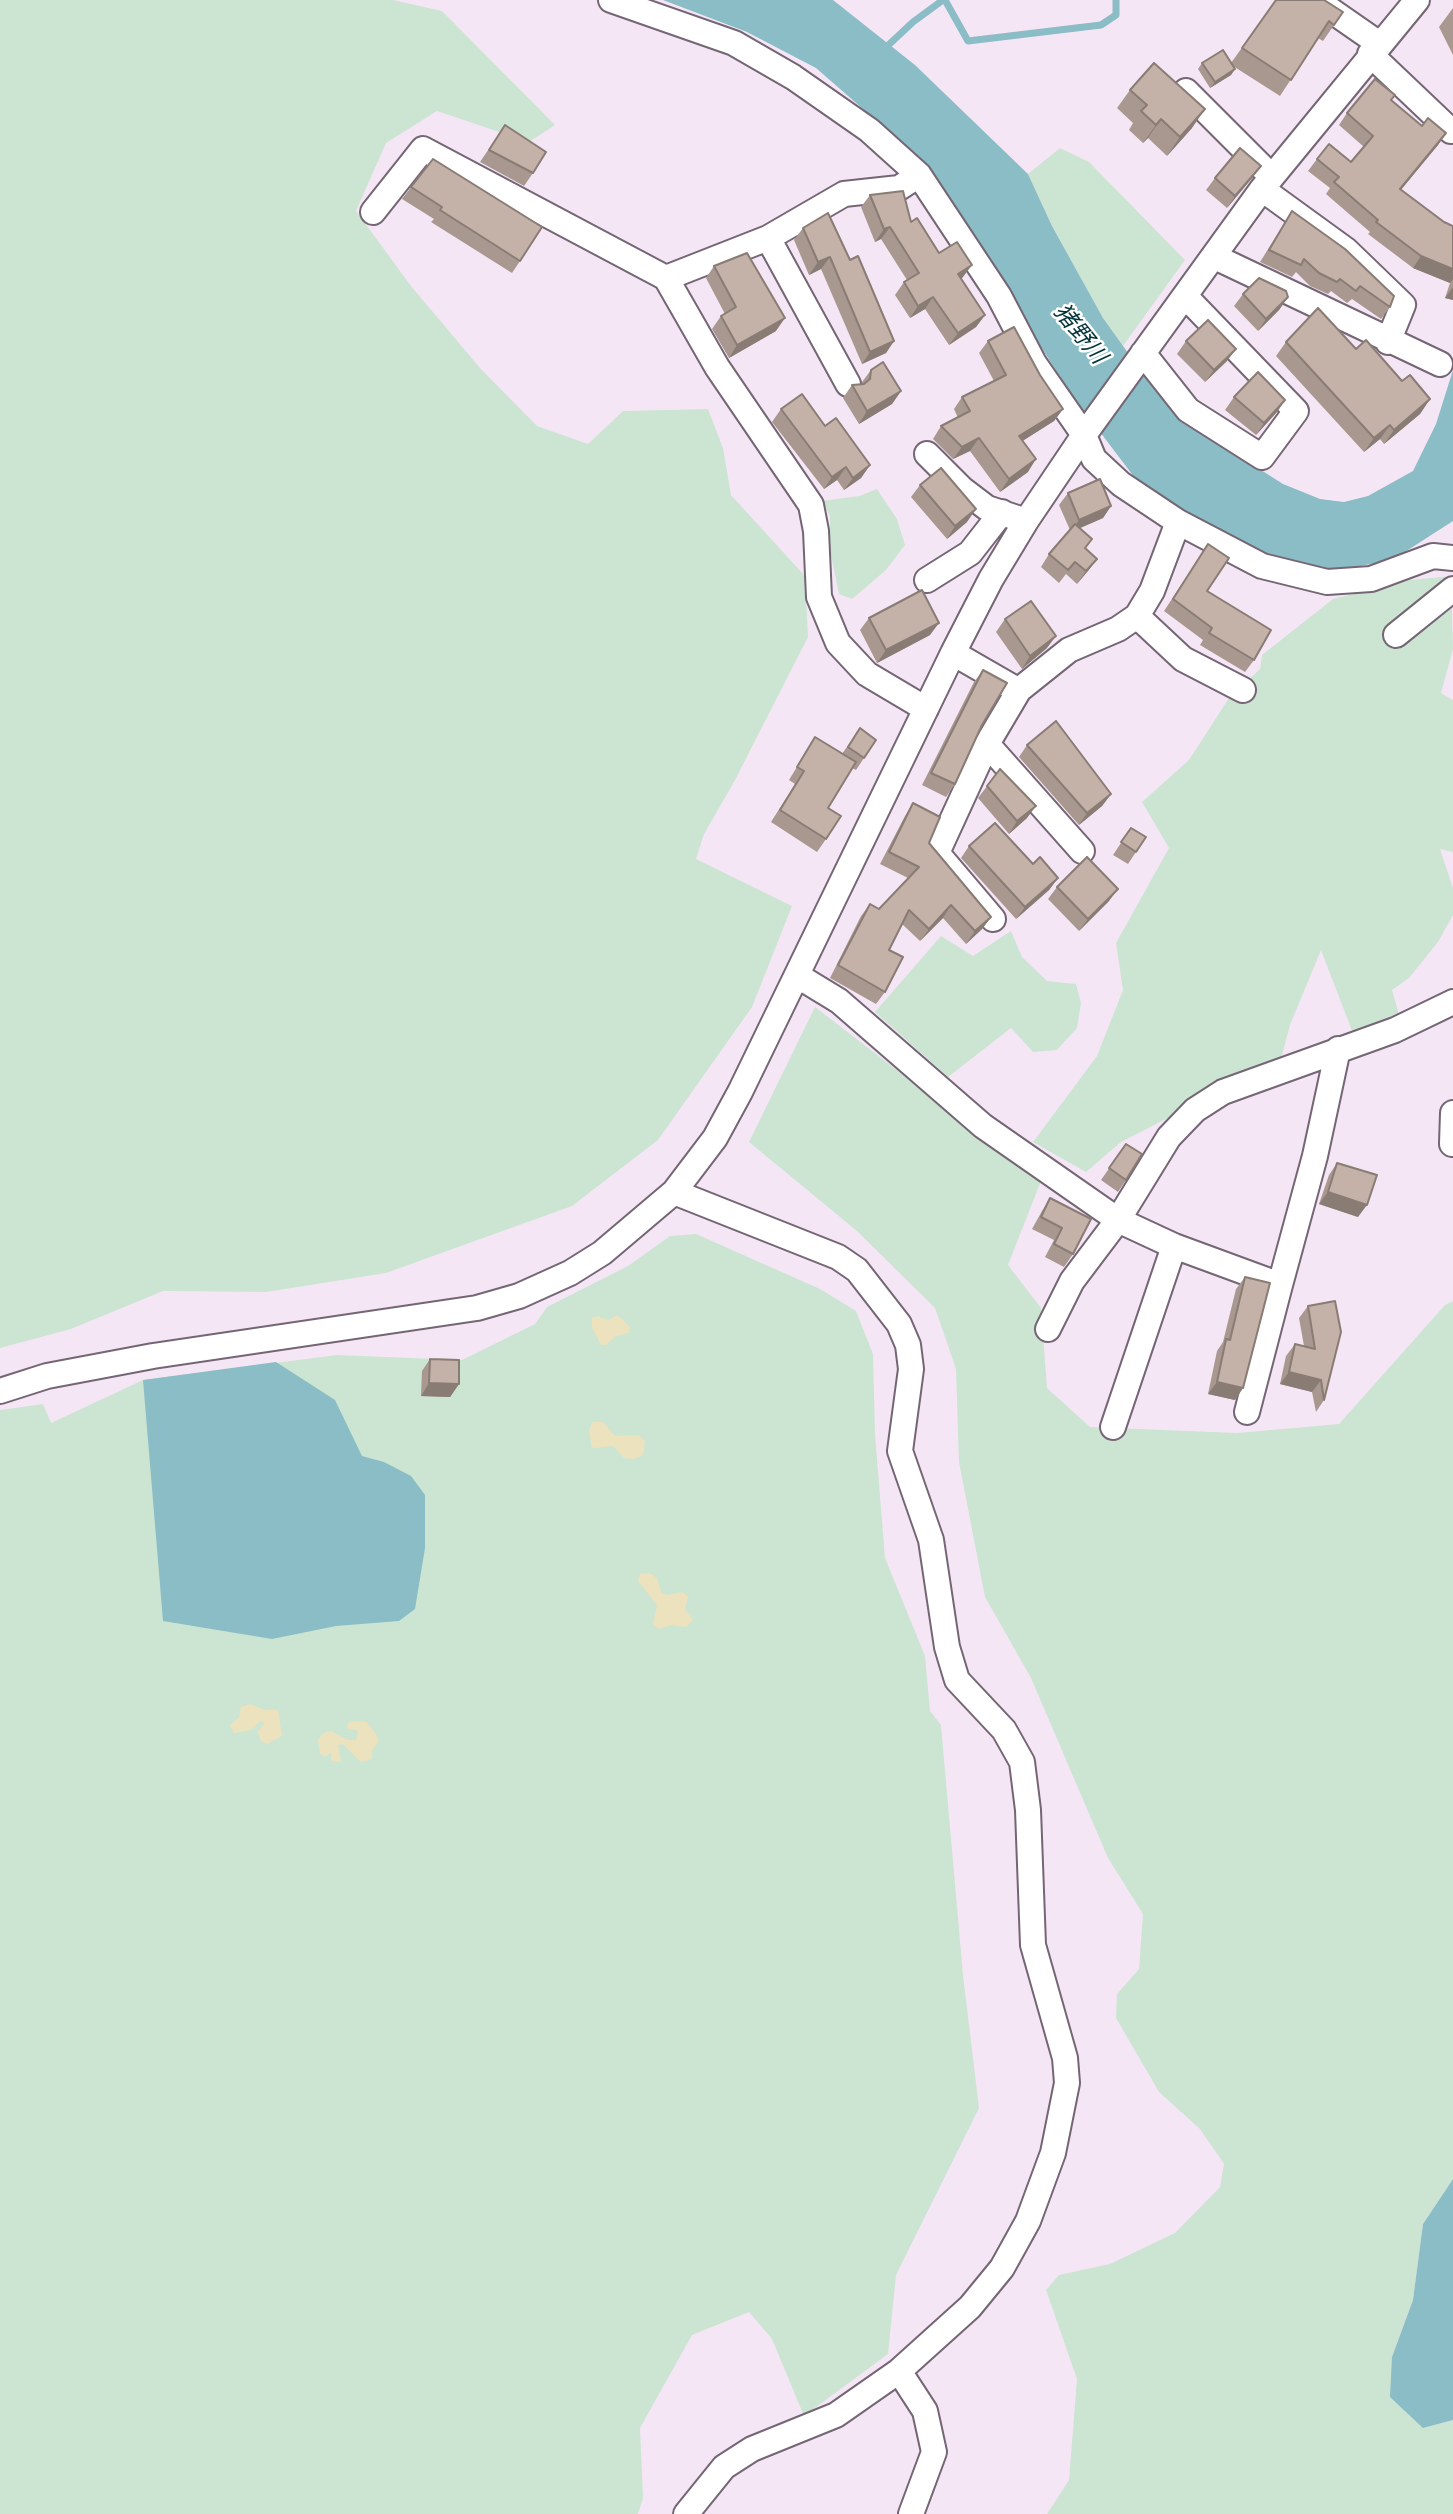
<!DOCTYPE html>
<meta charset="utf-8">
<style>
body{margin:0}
canvas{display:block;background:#f5e6f5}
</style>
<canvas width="1453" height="2514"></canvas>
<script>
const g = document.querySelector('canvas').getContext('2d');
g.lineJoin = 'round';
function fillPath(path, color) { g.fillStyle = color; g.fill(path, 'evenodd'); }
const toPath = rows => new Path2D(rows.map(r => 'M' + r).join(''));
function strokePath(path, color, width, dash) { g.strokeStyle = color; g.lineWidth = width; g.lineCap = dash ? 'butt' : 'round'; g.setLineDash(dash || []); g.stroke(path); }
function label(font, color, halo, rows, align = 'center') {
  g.font = font + ' Raleway,"Noto Sans JP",sans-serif'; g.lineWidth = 5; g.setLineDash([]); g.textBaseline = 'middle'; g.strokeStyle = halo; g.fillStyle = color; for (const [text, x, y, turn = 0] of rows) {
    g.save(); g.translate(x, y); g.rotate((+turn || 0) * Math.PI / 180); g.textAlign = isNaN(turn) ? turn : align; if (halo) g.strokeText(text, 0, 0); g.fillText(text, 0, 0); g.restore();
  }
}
const green = toPath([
 [0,0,393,0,442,11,555,125,529,142,437,111,386,143,356,211,411,286,480,368,537,426,588,444,623,411,708,409,723,448,731,495,805,576,808,637,734,782,704,834,696,859,792,906,752,1007,658,1140,572,1206,386,1273,266,1292,163,1291,71,1329,0,1348],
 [1060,148,1089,162,1185,260,1123,346,1103,318,1052,226,1028,174],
 [877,489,897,519,905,545,886,570,852,599,839,594,830,550,830,516,822,501,859,496],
 [1451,576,1453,649,1441,693,1453,700,1453,852,1440,849,1453,888,1453,915,1438,942,1409,978,1392,990,1402,1025,1354,1036,1321,950,1290,1025,1279,1066,1193,1120,1168,1118,1121,1142,1086,1172,1033,1142,1097,1056,1123,990,1116,943,1169,848,1142,802,1189,760,1229,698,1249,695,1245,683,1260,669,1262,655,1333,599,1410,580],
 [1011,931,1022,957,1047,981,1076,984,1081,1003,1077,1028,1057,1050,1033,1052,1011,1028,948,1077,875,1012,941,936,973,956],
 [815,1007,1041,1181,1008,1265,1041,1308,1047,1388,1090,1427,1237,1433,1339,1424,1445,1305,1453,1301,1453,2179,1423,2224,1413,2300,1392,2357,1423,2428,1453,2420,1453,2514,1047,2514,1069,2480,1077,2379,1046,2290,1059,2275,1110,2264,1175,2233,1220,2187,1224,2164,1200,2129,1159,2092,1116,2018,1117,1994,1139,1969,1143,1914,1108,1858,1031,1678,985,1597,959,1462,956,1369,935,1308,857,1231,749,1142],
 [696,1234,820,1289,856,1311,873,1354,875,1434,885,1558,925,1656,930,1711,941,1725,963,1975,979,2108,896,2275,888,2354,804,2416,772,2339,749,2312,692,2335,640,2428,643,2498,638,2514,0,2514,0,1410,43,1404,51,1423,143,1380,337,1355,462,1360,535,1324,547,1307,628,1266,670,1236]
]);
const sand = toPath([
 [618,1315,630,1327,629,1333,616,1336,606,1345,601,1345,592,1328,592,1318,597,1316,608,1320],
 [593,1422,603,1422,615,1436,639,1435,645,1441,643,1455,634,1459,624,1458,613,1446,592,1448,589,1430],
 [650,1573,657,1578,661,1592,667,1595,683,1592,688,1597,685,1609,693,1620,686,1627,672,1625,659,1629,653,1624,657,1605,638,1581,640,1574],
 [250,1704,265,1710,278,1710,282,1736,267,1744,260,1740,258,1731,265,1723,260,1721,251,1730,234,1733,230,1725,239,1717,241,1707],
 [356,1721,367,1722,376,1734,379,1741,372,1750,372,1759,361,1762,343,1744,338,1745,341,1762,331,1761,331,1753,325,1756,320,1754,318,1740,323,1733,331,1731,347,1740,356,1740,358,1730,347,1729,348,1723]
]);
const water = toPath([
 [663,0,833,0,915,65,1028,174,1052,226,1103,318,1151,385,1184,421,1283,484,1320,499,1344,502,1368,496,1413,471,1436,424,1453,370,1453,521,1394,559,1318,575,1257,555,1147,494,1072,395,918,157,816,68,747,32],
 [276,1362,335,1400,362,1456,384,1462,411,1476,425,1495,425,1548,415,1609,399,1621,336,1626,272,1639,163,1621,143,1380],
 [1453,2179,1453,2420,1423,2428,1390,2397,1392,2357,1413,2300,1423,2224]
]);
const stream = toPath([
 [945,0,968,41,1101,25,1116,15,1116,0],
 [882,51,913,22,943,0]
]);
const minor = toPath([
 [611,0,734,43,793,77,869,130,919,175,999,296,1034,363,1084,435,1094,459,1121,484,1178,522,1262,566,1327,582,1371,579,1433,556,1453,558],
 [1316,0,1378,43],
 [1370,54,1451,131],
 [1186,91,1271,176],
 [1262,189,1346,250,1403,305,1388,342],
 [373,212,423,149,666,278,717,367,811,505,816,531,819,597,838,643,867,674,926,709],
 [768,238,848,384],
 [1215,257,1440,364],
 [666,278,768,238,844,194,899,188,919,175],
 [1143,353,1188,410,1262,457,1296,411,1185,296],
 [927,454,962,489,987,508,1026,521],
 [927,580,970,553,1002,512],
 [1137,616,1183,659,1243,690],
 [1396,635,1453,589],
 [953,653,1012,687],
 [987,744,1082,851],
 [993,919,937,853,987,744,1019,690,1069,650,1118,629,1137,616,1152,591,1178,522],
 [798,976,839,1001,983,1126,1118,1220,1174,1246,1280,1285,1315,1156,1338,1049],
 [1452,1144,1453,1113],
 [674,1192,838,1257,857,1270,899,1324,908,1345,911,1369,900,1451,931,1540,947,1647,957,1680,1004,1730,1022,1762,1028,1810,1033,1945,1065,2058,1067,2083,1053,2153,1028,2221,1002,2268,970,2307,899,2371,836,2415,752,2449,724,2467,686,2514],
 [1048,1329,1072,1281,1118,1220,1169,1137,1195,1110,1223,1092,1395,1030,1453,1002],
 [0,1391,47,1376,153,1356,477,1308,519,1296,570,1273,602,1253,674,1192,715,1138,740,1092,953,653,991,579,1026,521,1084,435,1262,189,1417,0],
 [1247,1412,1280,1285],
 [1113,1427,1174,1246],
 [899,2371,925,2411,934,2452,911,2514]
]);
const wall = toPath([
 [1276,0,1343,12,1323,41,1318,38,1280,96,1233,66,1235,69,1231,75,1210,88,1198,69,1202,63,1231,63],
 [1453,8,1453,55,1439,27],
 [1130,90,1192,128,1167,156,1148,138,1143,143,1129,130,1133,123,1117,108],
 [1392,101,1422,126,1446,133,1438,145,1401,190,1444,222,1453,226,1453,300,1445,298,1450,283,1413,268,1368,234,1370,232,1326,194,1330,188,1308,171,1317,159,1351,162,1364,147,1339,125,1347,113],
 [505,125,533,173,524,186,480,162],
 [433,159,520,261,512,273,431,222,434,219,402,199],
 [1261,166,1252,178,1227,208,1206,190,1215,178],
 [870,195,911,222,963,277,961,279,985,315,976,327,949,345,925,309,910,318,895,295,904,282,907,280,881,239,875,242,861,207],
 [1292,211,1390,307,1381,319,1352,299,1347,303,1331,291,1328,294,1310,286,1296,272,1292,277,1260,262],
 [803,228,850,260,894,341,886,353,862,364,821,269,809,275,794,240],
 [714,266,776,331,729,358,712,329,721,316,725,314,706,278],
 [1243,294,1288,297,1279,310,1258,331,1234,306],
 [988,341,1040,375,1063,409,1054,421,1022,441,1028,472,1000,492,970,451,953,459,933,439,941,426,958,418,954,409,962,397,994,381,979,353],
 [1186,341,1227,361,1205,382,1177,354],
 [1286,342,1356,349,1430,399,1420,414,1384,444,1380,439,1364,452,1276,356],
 [871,370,901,391,892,404,859,424,843,398,852,385,862,384,862,382],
 [1234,397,1285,400,1277,412,1256,435,1225,410],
 [781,409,825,426,870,465,861,478,844,490,837,480,824,489,772,422],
 [920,485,967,522,947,539,911,497],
 [1068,493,1111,506,1103,518,1080,528,1092,539,1085,549,1097,559,1077,584,1066,574,1059,583,1041,567,1049,554,1070,530,1059,505],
 [1208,544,1207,591,1254,660,1245,672,1200,645,1203,640,1164,611],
 [869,618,930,635,877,663,860,630],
 [1005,619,1047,648,1022,669,996,632],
 [983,670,982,725,955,784,946,797,922,785,974,682],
 [860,728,876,740,856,770,852,768,828,808,826,839,817,852,771,822,795,784,789,780,815,737,842,754],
 [1027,745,1111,794,1102,806,1079,825,1019,757],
 [1000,769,1027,818,1009,834,978,798],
 [913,803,929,843,991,917,982,929,966,944,943,918,920,941,902,924,889,950,885,992,876,1004,830,978,861,916,870,904,879,909,908,878,880,864,905,816],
 [1131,828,1146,837,1128,864,1113,855],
 [969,846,1033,864,1058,878,1049,890,1016,919,961,858],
 [1057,887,1109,901,1079,931,1048,899],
 [1126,1144,1126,1180,1118,1192,1101,1180],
 [1337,1163,1358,1217,1319,1204,1329,1175],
 [1050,1198,1073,1254,1064,1267,1045,1257,1054,1240,1032,1229,1042,1211],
 [1245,1277,1243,1388,1235,1400,1208,1394,1217,1351,1223,1342,1236,1289],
 [1308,1306,1324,1400,1316,1412,1312,1392,1280,1384,1286,1356,1295,1344,1304,1346,1299,1318],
 [430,1359,459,1384,450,1397,421,1396,422,1371]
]);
const shadedWall = toPath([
 [1235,69,1231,75,1210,88,1215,82],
 [1205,109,1192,128,1167,156,1180,137],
 [1161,119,1148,138,1143,143,1156,125],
 [1446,133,1438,145,1391,201,1400,189],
 [1261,166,1252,178,1227,208,1235,196],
 [890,227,881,239,875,242,884,229],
 [1421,256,1453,269,1453,279,1450,283,1413,268],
 [830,257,821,269,809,275,818,262],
 [972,265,963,277,949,286,958,274],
 [1453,287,1453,300,1445,298],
 [933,297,925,309,910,318,918,306],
 [1288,297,1279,310,1258,331,1266,319],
 [985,315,976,327,949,345,958,333],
 [785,318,776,331,729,358,737,345],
 [894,341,886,353,862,364,870,352],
 [1236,349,1227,361,1205,382,1214,370],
 [901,391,892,404,859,424,867,411],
 [1430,399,1420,414,1384,444,1394,430],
 [1285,400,1277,412,1256,435,1264,423],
 [1063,409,1054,421,1010,449,1019,436],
 [1390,425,1380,439,1364,452,1374,438],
 [979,438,970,451,953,459,962,447],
 [1036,459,1028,472,1000,492,1009,479],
 [870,465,861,478,844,490,853,478],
 [846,467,837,480,824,489,832,477],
 [1111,506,1103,518,1071,532,1079,520],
 [976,509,967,522,947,539,955,526],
 [1097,559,1088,571,1077,584,1086,571],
 [939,623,930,635,877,663,886,650],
 [1056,636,1047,648,1022,669,1030,656],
 [1111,794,1102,806,1079,825,1087,813],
 [1036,806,1027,818,1009,834,1017,821],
 [1058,878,1049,890,1016,919,1025,907],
 [1118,889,1109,901,1079,931,1088,919],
 [951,905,943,918,920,941,929,929],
 [991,917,982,929,966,944,975,931],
 [1328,1192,1367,1205,1358,1217,1319,1204],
 [1289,1372,1321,1380,1312,1392,1280,1384],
 [1217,1382,1243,1388,1235,1400,1208,1394],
 [429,1383,459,1384,450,1397,421,1396]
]);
const building = toPath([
 [1276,0,1324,0,1343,12,1334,25,1329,21,1291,80,1242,48,1276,0],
 [1223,50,1235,69,1215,82,1202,63,1223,50],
 [1154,63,1205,109,1180,137,1161,119,1156,125,1141,111,1147,105,1130,90,1154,63],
 [1375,79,1395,95,1391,100,1422,126,1428,118,1446,133,1400,189,1444,222,1453,226,1453,269,1421,256,1376,222,1378,220,1334,182,1339,177,1317,159,1329,144,1351,162,1373,136,1347,113,1375,79],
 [505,125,546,152,533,173,489,150,505,125],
 [1240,148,1261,166,1235,196,1215,178,1240,148],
 [433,159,542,227,520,261,440,210,442,207,411,187,433,159],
 [903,191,911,222,917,218,939,253,957,242,972,265,958,274,985,315,958,333,933,297,918,306,904,282,919,273,890,227,884,229,870,195,903,191],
 [1292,211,1345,249,1394,296,1390,307,1360,286,1356,291,1340,279,1337,282,1319,273,1304,259,1301,265,1269,250,1292,211],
 [828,213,850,260,858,256,894,341,870,352,830,257,818,262,803,228,828,213],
 [747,253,785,318,737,345,721,316,736,307,714,266,747,253],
 [1259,278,1286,291,1288,297,1266,319,1243,294,1259,278],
 [1318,308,1356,349,1366,340,1402,381,1410,375,1430,399,1394,430,1390,425,1374,438,1286,342,1318,308],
 [1208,320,1236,349,1214,370,1186,341,1208,320],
 [1014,327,1040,375,1063,409,1019,436,1036,459,1009,479,979,438,962,447,941,426,970,411,962,397,1006,375,988,341,1014,327],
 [883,362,901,391,867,411,852,385,864,384,870,379,871,370,883,362],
 [1258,372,1285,400,1264,423,1234,397,1258,372],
 [802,394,825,426,836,418,870,465,853,478,846,467,832,477,781,409,802,394],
 [941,468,976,509,955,526,920,485,941,468],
 [1100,479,1111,506,1079,520,1068,493,1100,479],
 [1075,524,1092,539,1085,548,1097,559,1086,571,1075,562,1068,570,1049,554,1075,524],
 [1208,544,1229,558,1207,591,1271,630,1254,660,1209,633,1212,628,1173,599,1208,544],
 [922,590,939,623,886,650,869,618,922,590],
 [1031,601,1056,636,1030,656,1005,619,1031,601],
 [983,670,1007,683,982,725,955,784,931,773,983,670],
 [1056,721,1111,794,1087,813,1027,745,1056,721],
 [860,728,876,740,864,758,848,747,860,728],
 [815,737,856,762,828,808,841,816,826,839,780,810,804,771,797,767,815,737],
 [1000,769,1036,806,1017,821,987,786,1000,769],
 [913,803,940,817,929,843,991,917,975,931,951,905,929,929,909,910,889,950,903,957,885,992,838,965,870,904,879,909,919,867,889,852,913,803],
 [995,823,1033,864,1040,857,1058,878,1025,907,969,846,995,823],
 [1131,828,1146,837,1136,852,1121,842,1131,828],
 [1087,857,1118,889,1088,919,1057,887,1087,857],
 [1126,1144,1142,1154,1126,1180,1109,1168,1126,1144],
 [1337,1163,1377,1175,1367,1205,1328,1192,1337,1163],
 [1050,1198,1091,1219,1073,1254,1054,1244,1062,1228,1041,1217,1050,1198],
 [1245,1277,1270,1283,1243,1388,1217,1382,1226,1339,1230,1340,1245,1277],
 [1335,1301,1341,1332,1324,1400,1321,1380,1289,1372,1295,1344,1315,1349,1308,1306,1335,1301],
 [430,1359,459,1360,459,1384,429,1383,430,1359]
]);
const waterNames = [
 ["猪野川",1080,334,51]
];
fillPath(green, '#cce5d3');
fillPath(sand, '#ece2bd');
fillPath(water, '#8abdc5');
strokePath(stream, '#8abdc5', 7);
strokePath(minor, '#746674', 28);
strokePath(minor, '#fff', 24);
fillPath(wall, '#a99890');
fillPath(shadedWall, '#897c75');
fillPath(building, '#c4b1a7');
strokePath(building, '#897c75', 2);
label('italic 23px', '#01343b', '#fff', waterNames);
</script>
